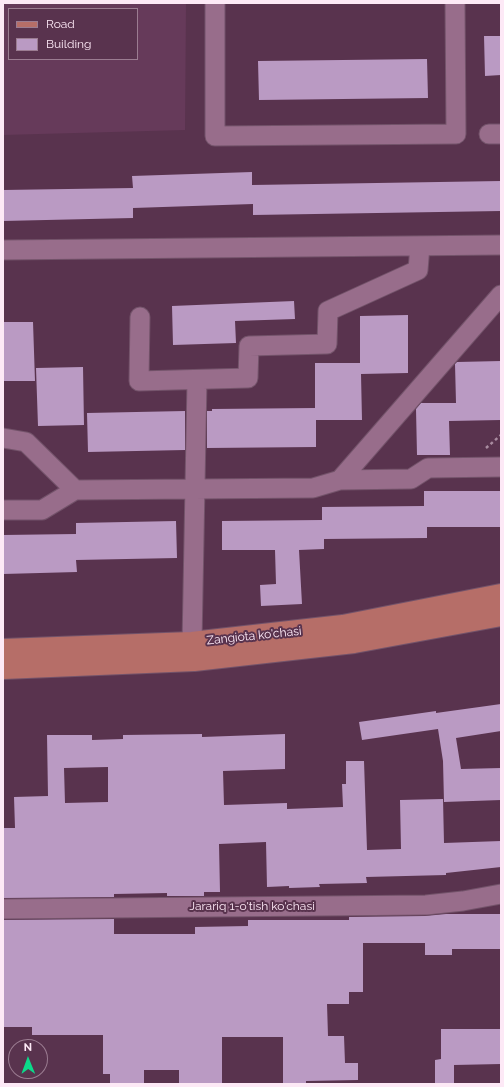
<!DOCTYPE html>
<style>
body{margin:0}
#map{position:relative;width:504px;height:1087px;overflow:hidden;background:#59334e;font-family:Raleway,sans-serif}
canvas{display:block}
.frame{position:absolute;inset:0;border:4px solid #fde9f6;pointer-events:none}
.legend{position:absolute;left:8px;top:8px;width:130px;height:52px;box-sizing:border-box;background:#59334e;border:1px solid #9b7c91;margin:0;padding:5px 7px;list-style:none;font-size:12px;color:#fde9f6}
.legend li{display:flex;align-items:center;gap:8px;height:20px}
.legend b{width:20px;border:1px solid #9b7c91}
.north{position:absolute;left:8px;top:1039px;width:40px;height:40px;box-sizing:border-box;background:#59334e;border:1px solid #9b7c91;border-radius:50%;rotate:359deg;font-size:11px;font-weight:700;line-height:16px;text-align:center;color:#fde9f6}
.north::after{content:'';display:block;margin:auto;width:14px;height:18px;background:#0cd98a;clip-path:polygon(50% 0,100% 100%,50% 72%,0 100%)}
</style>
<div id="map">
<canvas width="504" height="1087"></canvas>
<div class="frame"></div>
<ul class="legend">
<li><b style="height:5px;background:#b66e68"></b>Road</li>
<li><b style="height:11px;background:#ba9ac3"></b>Building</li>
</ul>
<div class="north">N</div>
</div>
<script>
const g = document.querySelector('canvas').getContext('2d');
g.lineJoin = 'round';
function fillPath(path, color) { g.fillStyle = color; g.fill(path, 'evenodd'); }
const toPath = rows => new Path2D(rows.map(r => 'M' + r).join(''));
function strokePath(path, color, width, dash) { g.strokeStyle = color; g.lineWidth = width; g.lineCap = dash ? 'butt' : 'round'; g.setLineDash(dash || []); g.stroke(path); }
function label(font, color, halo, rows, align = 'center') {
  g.font = font + ' Raleway,sans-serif'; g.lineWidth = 4; g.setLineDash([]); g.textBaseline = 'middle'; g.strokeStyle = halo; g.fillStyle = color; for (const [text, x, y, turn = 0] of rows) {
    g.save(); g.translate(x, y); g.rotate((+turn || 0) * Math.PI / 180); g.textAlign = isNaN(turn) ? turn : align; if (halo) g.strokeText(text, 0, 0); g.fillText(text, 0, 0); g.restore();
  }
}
const built = toPath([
 [3,3,186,3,185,130,3,135],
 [9,9,137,9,137,59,9,59]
]);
const building = toPath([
 [484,36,501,36,501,75,485,76],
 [427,59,428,98,259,100,258,61],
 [252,172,252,185,501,181,501,211,253,215,253,204,133,208,133,218,3,221,3,190,133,188,132,176],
 [294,301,295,319,235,321,236,343,173,345,172,306],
 [408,315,408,373,361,374,362,420,316,420,316,447,207,448,207,411,212,411,212,409,315,408,315,363,360,363,360,316],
 [3,322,33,322,35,381,3,381],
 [501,361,501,420,449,421,450,455,417,455,416,409,421,403,456,403,455,364,457,362],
 [83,367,84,425,38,426,36,368],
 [185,411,185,450,88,452,87,413],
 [424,491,501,491,501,527,427,527,427,538,324,539,324,549,299,550,302,604,261,606,260,585,276,584,275,550,222,550,222,521,322,520,322,507,424,506],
 [176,521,177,558,76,560,77,572,3,574,3,535,76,534,76,523],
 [501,704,501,731,456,738,461,769,501,768,501,800,444,802,443,761,438,729,362,740,359,722,436,711,436,713],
 [202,734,202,737,285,734,285,769,223,771,224,805,287,803,287,809,343,807,342,784,346,784,346,761,364,761,367,850,401,849,400,800,443,799,444,843,501,841,501,867,446,873,446,875,366,877,367,883,319,884,320,887,289,888,289,886,267,887,266,842,219,844,220,892,204,892,204,896,167,896,167,893,114,894,114,897,3,898,3,828,15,828,14,797,48,796,47,735,92,735,92,740,123,739,123,735],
 [108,767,108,802,65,803,64,768],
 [446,914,501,914,501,949,452,949,452,955,425,955,425,943,363,943,363,992,349,992,349,1004,327,1004,328,1036,344,1036,345,1063,358,1063,358,1080,306,1081,306,1084,283,1084,283,1037,222,1037,222,1084,179,1084,179,1070,144,1070,144,1084,110,1084,110,1074,103,1074,103,1035,32,1035,32,1027,3,1027,3,920,114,919,114,934,195,934,195,927,248,926,248,920,349,920,349,917,425,916],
 [441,1029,501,1029,501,1064,454,1065,454,1084,435,1084,435,1060,441,1059]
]);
const path = toPath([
 [486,448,501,435]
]);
const minor = toPath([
 [215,3,215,136,456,134,455,3],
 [489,134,501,134],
 [3,250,501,245],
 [140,317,139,381,248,378,249,346,327,344,328,311,418,270,420,246],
 [3,438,26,442,75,490],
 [340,480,501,295],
 [3,510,42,510,75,490,313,488,340,480,411,479,428,468,501,467],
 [193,657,192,643,197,380],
 [3,909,426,905,463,901,501,894]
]);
const major = toPath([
 [3,650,192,643,343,626,501,595],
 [3,668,194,660,354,642,501,615]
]);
const streetNames = [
 ["Zangiota ko'chasi",254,636,-6],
 ["Jarariq 1-o'tish ko'chasi",252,906]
];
fillPath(built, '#663a5a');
fillPath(building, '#ba9ac3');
strokePath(minor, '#73536a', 21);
strokePath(major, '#73536a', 24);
strokePath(path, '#a98ca0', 2.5, [3, 3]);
strokePath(minor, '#986d8b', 19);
strokePath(major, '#b66e68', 22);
label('12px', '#fde9f6', '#59334e', streetNames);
</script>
